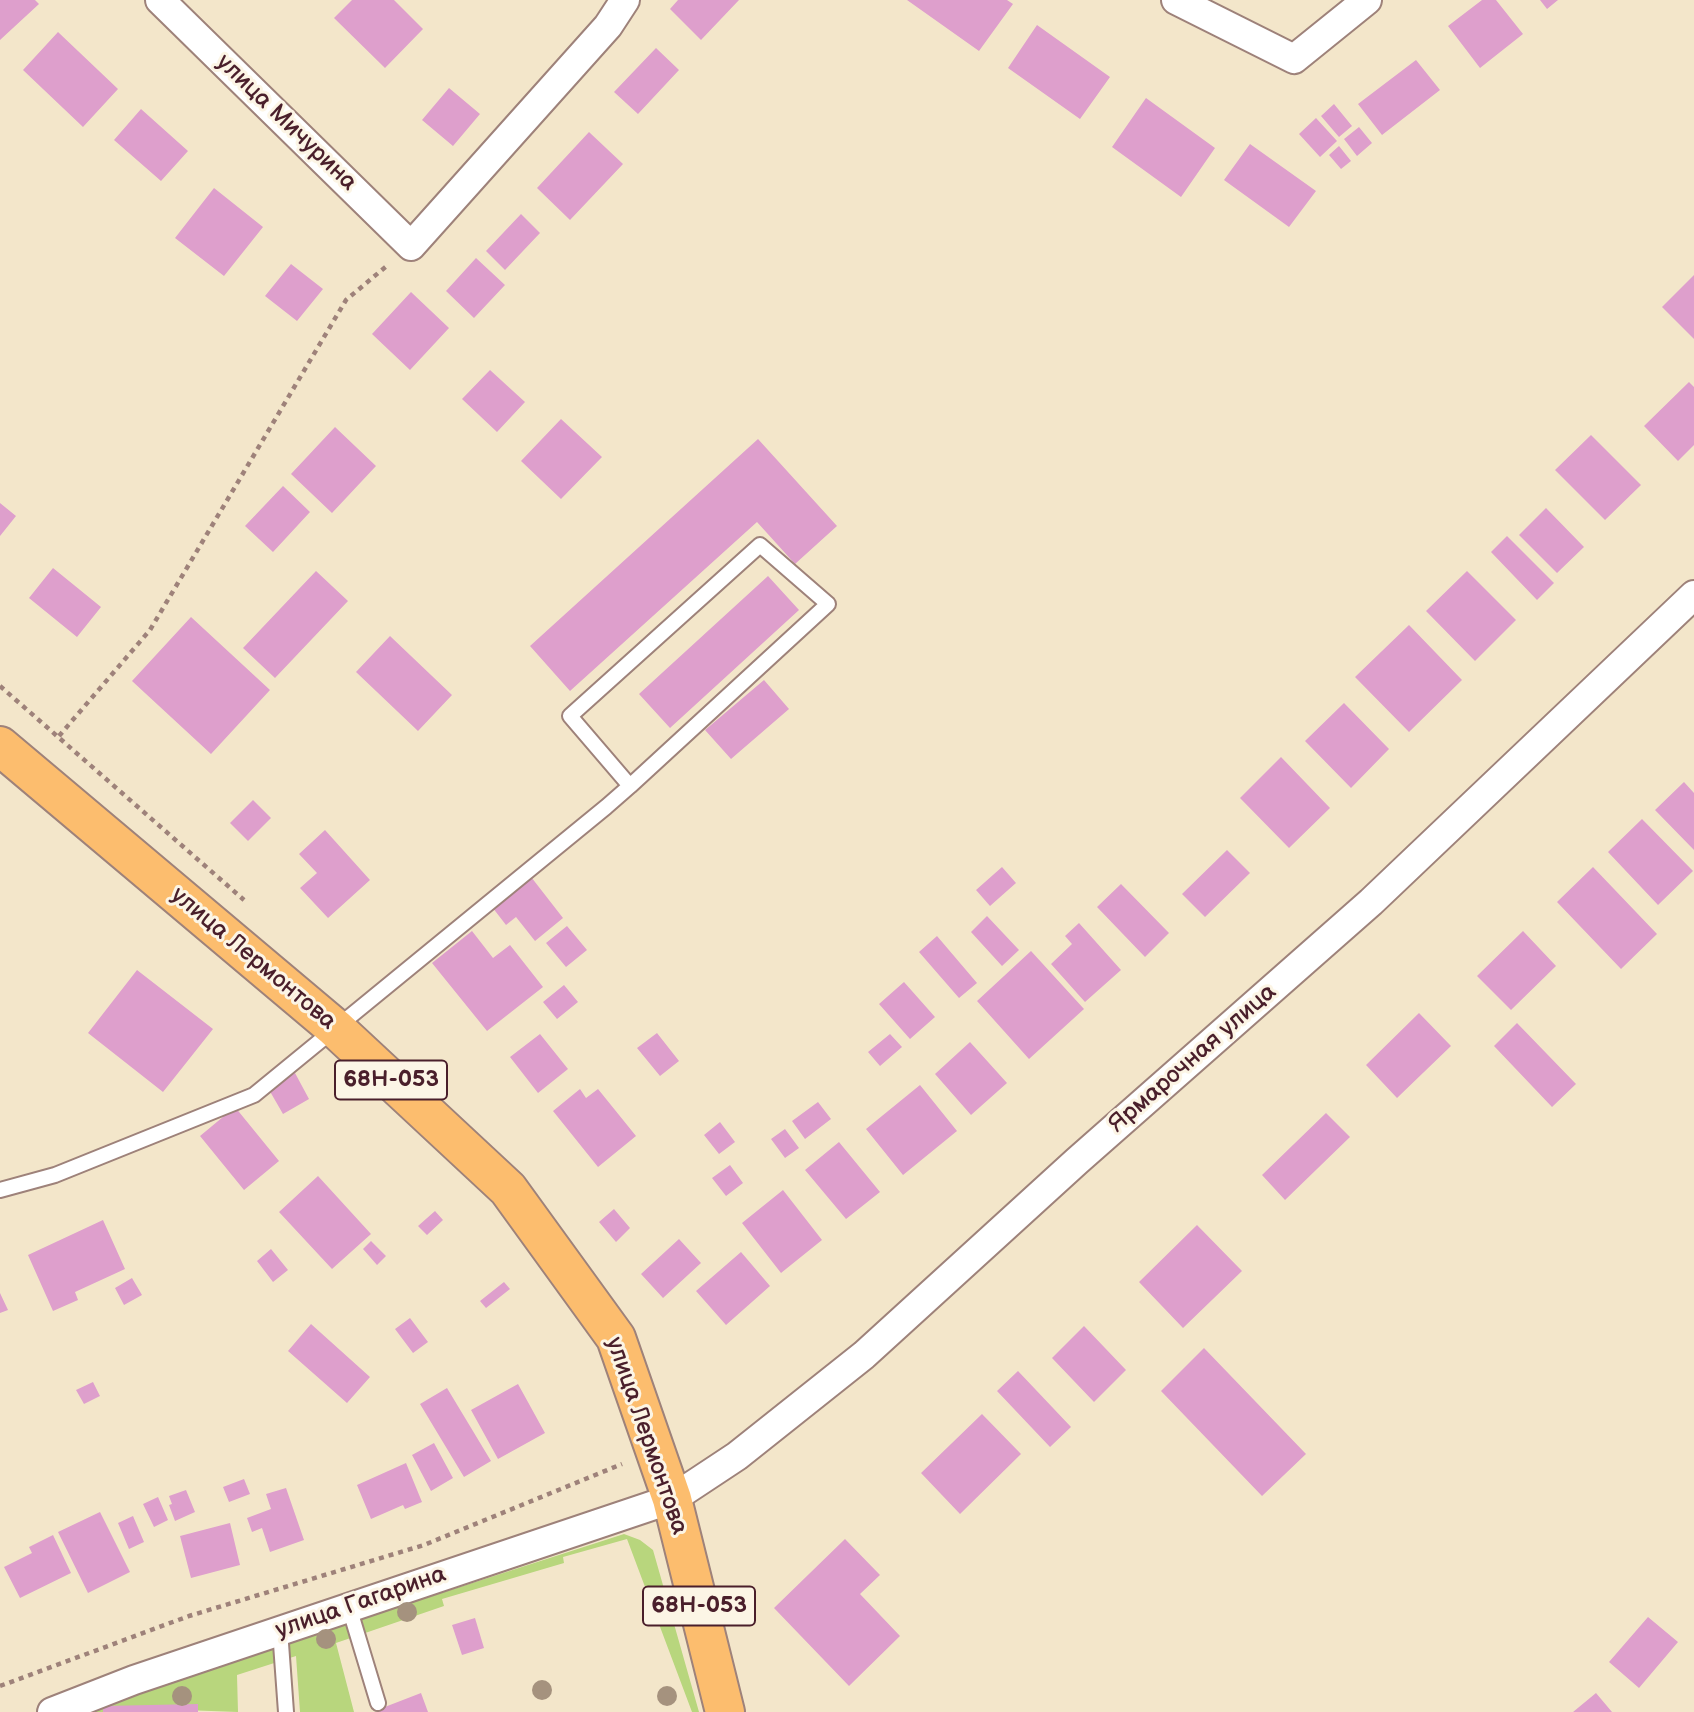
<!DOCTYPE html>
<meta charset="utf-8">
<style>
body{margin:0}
canvas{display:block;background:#f3e6ca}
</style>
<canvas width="1694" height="1712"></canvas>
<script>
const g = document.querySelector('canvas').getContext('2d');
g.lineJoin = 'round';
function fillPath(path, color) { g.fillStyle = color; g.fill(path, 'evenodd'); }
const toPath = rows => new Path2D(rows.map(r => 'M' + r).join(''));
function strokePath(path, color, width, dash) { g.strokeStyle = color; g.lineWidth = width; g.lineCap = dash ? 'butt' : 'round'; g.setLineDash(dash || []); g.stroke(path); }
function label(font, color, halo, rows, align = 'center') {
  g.font = font + ' "Balsamiq Sans",sans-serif'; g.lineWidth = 6; g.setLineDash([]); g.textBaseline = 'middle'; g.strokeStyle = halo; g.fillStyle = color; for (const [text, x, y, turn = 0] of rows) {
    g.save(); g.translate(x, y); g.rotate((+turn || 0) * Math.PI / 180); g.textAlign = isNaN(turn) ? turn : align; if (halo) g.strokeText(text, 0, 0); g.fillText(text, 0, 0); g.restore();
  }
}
const green = toPath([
 [624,1534,640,1540,653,1550,699,1712,692,1712,627,1539,563,1557,564,1563,442,1599,444,1606,336,1643,354,1712,300,1712,296,1656,237,1675,238,1712,103,1707,103,1712,87,1712,302,1638]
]);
const building = toPath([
 [0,0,35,0,39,4,0,40],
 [352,0,394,0,423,29,385,68,334,18],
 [678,0,739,0,701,40,670,9],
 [907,0,1007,0,1013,4,979,51],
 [1482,0,1496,0,1523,34,1480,68,1448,26],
 [1540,0,1558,0,1547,9],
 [1037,25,1110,77,1080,119,1008,68],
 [58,32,118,89,83,127,23,70],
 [656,48,679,70,638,114,614,92],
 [1416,60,1440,90,1382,135,1358,104],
 [449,88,480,114,453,146,422,120],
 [1146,98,1215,148,1181,197,1112,147],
 [1334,104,1352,126,1339,137,1321,116],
 [141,109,188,151,161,181,114,140],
 [1316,118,1337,141,1320,157,1299,134],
 [1359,127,1372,143,1357,156,1344,139],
 [589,132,623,164,570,220,537,188],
 [1250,144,1316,191,1289,227,1224,180],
 [1339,146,1351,161,1341,169,1329,155],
 [214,188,263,227,224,276,175,238],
 [521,214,540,233,505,270,486,251],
 [476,258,505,285,474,318,446,291],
 [291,264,323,289,297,321,265,296],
 [1694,275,1694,339,1662,307],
 [411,292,449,328,410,370,372,334],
 [490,370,525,402,497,432,462,399],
 [1689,382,1694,387,1694,445,1678,461,1644,426],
 [561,419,602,457,561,499,521,461],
 [335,427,376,466,332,513,291,474],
 [1591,435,1641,485,1605,520,1555,470],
 [758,439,837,526,795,564,757,522,570,691,530,646],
 [283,486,310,512,273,552,245,526],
 [0,503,16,516,0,536],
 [1546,508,1584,547,1557,573,1519,535],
 [1507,536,1554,583,1537,600,1491,552],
 [53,568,101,607,77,637,29,598],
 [316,571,348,601,275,678,243,648],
 [1467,571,1516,620,1475,661,1426,611],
 [768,576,799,610,670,728,639,694],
 [191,617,270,690,211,754,132,681],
 [1409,625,1462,680,1409,732,1355,677],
 [390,636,452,695,418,731,356,672],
 [764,680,789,709,731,759,705,730],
 [1344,703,1389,749,1351,788,1305,741],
 [1281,757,1330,808,1289,848,1240,798],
 [1684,782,1694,793,1694,850,1655,810],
 [253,800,271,818,248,841,230,823],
 [1642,819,1693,871,1658,905,1608,852],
 [325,830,370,880,328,918,300,888,317,873,299,854],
 [1227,850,1250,873,1205,917,1182,894],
 [1002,867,1016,883,990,906,976,890],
 [1593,867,1657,934,1621,969,1557,902],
 [528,873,563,918,535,941,516,917,506,925,489,903],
 [1121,884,1169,933,1145,957,1097,907],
 [987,916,1019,950,1002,966,971,932],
 [1079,923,1121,970,1085,1002,1051,964,1072,944,1065,936],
 [567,926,587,950,566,967,546,943],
 [472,931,493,958,510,945,543,987,487,1031,432,963],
 [1523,931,1556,966,1511,1010,1477,976],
 [937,936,977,983,959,998,919,952],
 [1031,951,1084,1009,1029,1059,977,1001],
 [137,970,213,1029,163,1092,88,1033],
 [904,982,935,1017,910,1039,879,1004],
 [564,985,578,1002,557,1019,543,1002],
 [1419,1013,1451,1046,1397,1098,1366,1065],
 [1517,1023,1576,1084,1552,1107,1494,1046],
 [657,1033,679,1061,660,1076,637,1048],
 [540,1034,568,1069,538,1093,510,1057],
 [890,1034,902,1047,880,1066,868,1052],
 [970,1042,1007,1083,971,1115,935,1074],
 [295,1073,309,1099,283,1114,268,1088],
 [920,1085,957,1131,903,1175,866,1129],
 [580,1089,586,1098,598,1089,636,1136,598,1167,553,1111],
 [818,1102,831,1119,805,1139,792,1121],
 [235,1107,279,1161,244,1190,200,1136],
 [1326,1113,1350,1137,1285,1200,1262,1175],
 [720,1122,735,1142,719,1154,704,1135],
 [785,1129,799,1148,785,1158,771,1139],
 [839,1142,880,1192,846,1219,805,1170],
 [730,1165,743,1183,726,1196,712,1178],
 [318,1176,371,1234,332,1269,279,1212],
 [783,1190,822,1240,781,1273,742,1223],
 [614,1209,630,1228,616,1242,599,1222],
 [435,1211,443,1220,427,1235,418,1226],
 [103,1220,125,1269,75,1292,78,1300,53,1311,28,1255],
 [1197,1225,1242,1271,1183,1328,1139,1282],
 [679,1239,701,1263,663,1298,641,1274],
 [371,1241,386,1256,377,1265,363,1249],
 [271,1249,288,1270,273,1282,257,1261],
 [741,1252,770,1286,726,1325,696,1291],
 [132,1278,142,1295,124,1305,115,1288],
 [504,1282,510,1289,486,1308,480,1301],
 [0,1293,8,1310,0,1313],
 [410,1318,428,1342,413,1353,395,1329],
 [311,1324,370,1377,347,1403,288,1351],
 [1084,1326,1126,1370,1094,1402,1052,1358],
 [1204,1348,1306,1454,1262,1496,1161,1391],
 [1018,1371,1071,1427,1050,1447,997,1391],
 [93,1382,100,1396,84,1404,76,1390],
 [518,1384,545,1433,498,1459,471,1410],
 [447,1388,491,1461,464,1477,420,1404],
 [982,1414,1021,1454,960,1514,921,1473],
 [434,1443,453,1478,431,1491,412,1455],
 [406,1463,422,1502,405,1509,403,1505,371,1519,357,1485],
 [244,1479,250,1494,229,1502,223,1487],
 [286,1488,304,1540,270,1552,262,1528,252,1532,247,1518,271,1509,266,1494],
 [186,1490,195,1512,175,1521,169,1505,172,1504,169,1496],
 [158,1497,168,1520,154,1527,143,1504],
 [100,1512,130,1572,88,1593,58,1532],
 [133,1516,144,1542,129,1549,118,1523],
 [230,1523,240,1565,191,1578,180,1536],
 [53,1535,71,1573,20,1598,4,1567,32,1553,29,1547],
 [845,1539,880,1575,860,1594,900,1636,849,1686,774,1608],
 [1648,1617,1678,1642,1639,1688,1609,1662],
 [475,1618,484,1648,462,1655,452,1625],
 [421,1693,428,1712,378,1712,377,1710],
 [1596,1693,1612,1712,1573,1712],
 [198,1704,198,1712,103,1712,103,1706]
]);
const path = toPath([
 [0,686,244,900],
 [59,736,150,630,346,300,389,264],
 [0,1686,189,1616,424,1545,622,1464]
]);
const lane = toPath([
 [0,1190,55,1175,254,1095,606,807,630,786,828,604,760,545,570,716,630,786],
 [349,1607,378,1703],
 [280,1630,286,1712]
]);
const street = toPath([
 [160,0,411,246,608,26,625,0],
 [1176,0,1294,59,1367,0],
 [52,1712,134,1680,672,1499,737,1456,864,1355,1077,1161,1371,902,1694,595]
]);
const primary = toPath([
 [0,746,335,1028,508,1189,616,1338,672,1499,725,1712]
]);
const trees = [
 [407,1612],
 [326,1639],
 [542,1690],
 [182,1696],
 [667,1696]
];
const shields = [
 [391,1080,112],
 [699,1606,112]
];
const shieldNames = [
 ["68Н-053",391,1080],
 ["68Н-053",699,1606]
];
const streetNames = [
 ["улица Мичурина",286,123,44],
 ["улица Лермонтова",253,959,40],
 ["Ярмарочная улица",1193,1059,-41],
 ["улица Лермонтова",646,1436,71],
 ["улица Гагарина",361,1603,-19]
];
fillPath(green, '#b8d67d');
fillPath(building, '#de9fcc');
strokePath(lane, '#9e827a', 18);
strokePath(street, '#9e827a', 32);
strokePath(primary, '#9e827a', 42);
strokePath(path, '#9e827a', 4.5, [5, 5]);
strokePath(lane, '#fff', 14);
strokePath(street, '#fff', 28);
strokePath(primary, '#fcbd6e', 38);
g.fillStyle = '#a5927e';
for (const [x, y] of trees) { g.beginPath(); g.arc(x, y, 10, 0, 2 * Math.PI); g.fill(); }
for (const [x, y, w] of shields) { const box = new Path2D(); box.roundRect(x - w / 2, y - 19.5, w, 39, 5); g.fillStyle = '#fcf5e5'; g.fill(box); strokePath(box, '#4a1f2b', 2); }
label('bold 23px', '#4a1f2b', null, shieldNames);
label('24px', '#4a1f2b', '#fcf5e5', streetNames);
</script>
